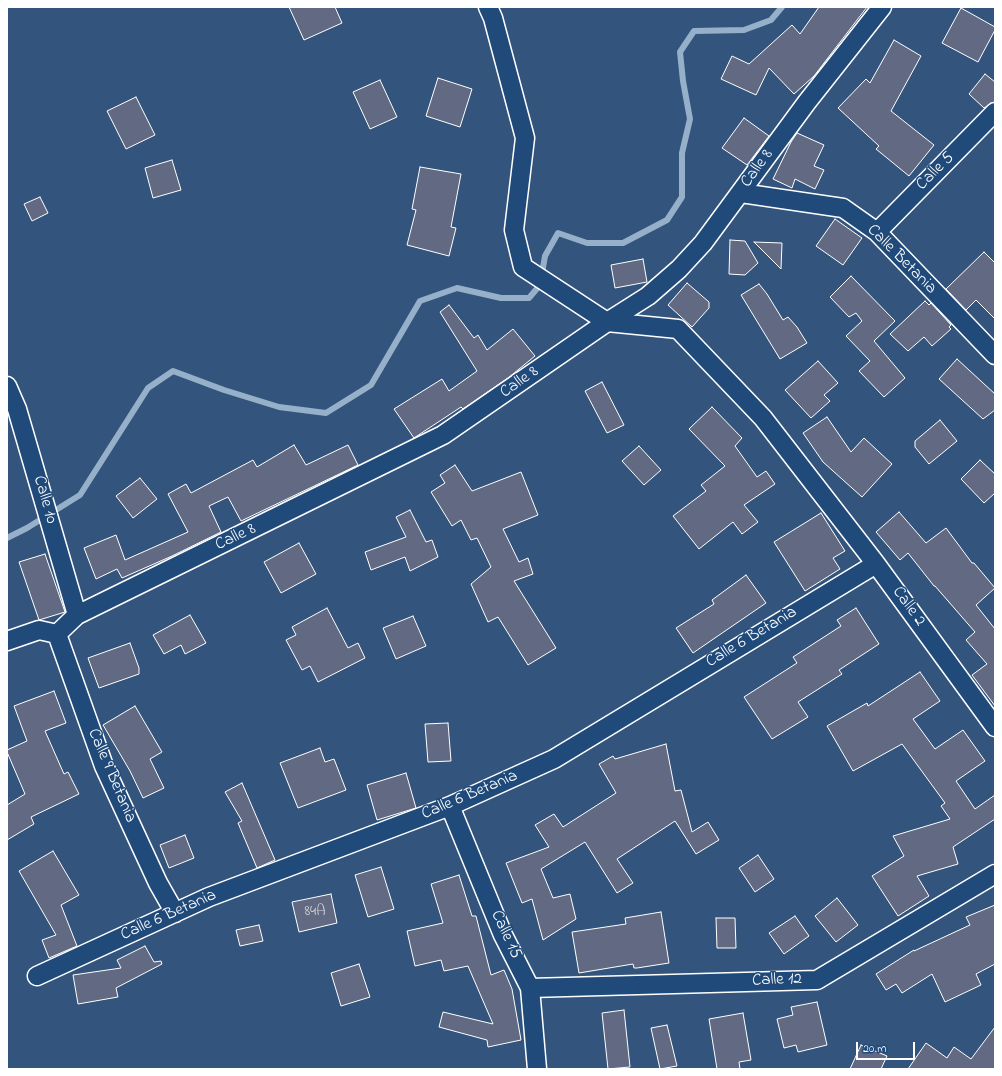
<!DOCTYPE html>
<style>
body{margin:0}
#map{position:relative;width:1002px;height:1076px;overflow:hidden;background:#33547c;font-family:"Indie Flower",sans-serif}
canvas{display:block}
.frame{position:absolute;inset:0;border:8px solid #fff;pointer-events:none}
.scale{position:absolute;left:856px;top:1042px;width:59px;height:18px;box-sizing:border-box;border:2px solid #fff;border-top:0;padding-left:5px;font-size:12px;line-height:14px;white-space:nowrap;color:#fff;-webkit-text-stroke:3px #1f4a7a;paint-order:stroke}
</style>
<div id="map">
<canvas width="1002" height="1076"></canvas>
<div class="frame"></div>
<div class="scale">20 m</div>
</div>
<script>
const g = document.querySelector('canvas').getContext('2d');
g.lineJoin = 'round';
const toPath = rows => new Path2D(rows.map(r => 'M' + r).join(''));
function strokePath(path, color, width, dash) { g.strokeStyle = color; g.lineWidth = width; g.lineCap = dash ? 'butt' : 'round'; g.setLineDash(dash || []); g.stroke(path); }
function fillPath(path, color) { g.fillStyle = color; g.fill(path, 'evenodd'); }
function label(font, color, halo, rows, align = 'center') {
  g.font = font + ' "Indie Flower",sans-serif'; g.lineWidth = 3; g.setLineDash([]); g.textBaseline = 'middle'; g.strokeStyle = halo; g.fillStyle = color; for (const [text, x, y, turn = 0] of rows) {
    g.save(); g.translate(x, y); g.rotate((+turn || 0) * Math.PI / 180); g.textAlign = isNaN(turn) ? turn : align; if (halo) g.strokeText(text, 0, 0); g.fillText(text, 0, 0); g.restore();
  }
}
const stream = toPath([
 [7,538,27,528,80,495,148,388,173,371,224,390,279,407,326,413,371,385,420,301,457,288,501,298,529,298,540,285,545,256,558,233,587,243,623,243,667,220,682,197,682,153,690,119,683,81,680,52,694,31,744,30,771,20,782,7]
]);
const building = toPath([
 [289,7,335,7,342,23,304,40,289,7],
 [819,7,867,7,814,76,794,94,769,68,756,95,721,79,732,56,749,64,792,25,800,34,819,7],
 [961,8,995,27,995,30,978,62,942,43,961,8],
 [894,40,921,56,891,111,934,145,909,176,876,149,879,146,838,108,866,79,870,83,894,40],
 [985,74,995,82,995,102,984,108,969,94,985,74],
 [438,78,472,89,460,127,426,116,438,78],
 [380,80,397,117,370,129,353,92,380,80],
 [136,97,155,135,126,149,107,111,136,97],
 [744,118,769,136,747,165,722,148,744,118],
 [797,133,824,145,814,166,824,170,815,189,795,179,792,188,773,179,791,142,797,133],
 [172,160,181,190,153,198,145,168,172,160],
 [420,167,461,174,451,227,456,228,449,256,407,245,416,210,412,209,420,167],
 [40,197,48,213,32,221,24,204,40,197],
 [835,219,862,238,843,265,816,246,835,219],
 [730,240,745,241,758,263,745,275,729,274,730,240],
 [754,242,782,243,781,269,754,242],
 [984,252,995,263,995,319,976,300,966,310,946,289,984,252],
 [643,259,647,282,615,288,611,265,643,259],
 [851,276,895,321,874,341,905,378,884,397,859,371,870,361,846,336,862,321,856,313,849,317,830,297,851,276],
 [687,283,709,302,709,308,692,327,668,305,687,283],
 [759,284,767,294,783,320,788,317,797,327,807,343,780,359,741,295,759,284],
 [925,301,929,305,931,303,951,325,949,327,951,329,932,346,924,337,908,351,890,334,925,301],
 [449,305,474,338,478,335,487,350,513,329,535,356,508,378,463,409,461,407,414,438,394,409,442,379,449,391,477,371,440,312,449,305],
 [957,359,995,394,995,410,983,419,939,379,957,359],
 [818,361,838,383,824,395,830,401,811,418,785,390,818,361],
 [602,382,624,425,607,433,585,391,602,382],
 [712,407,742,438,735,446,757,477,766,471,775,484,744,505,758,522,742,534,733,522,699,549,673,516,706,491,701,485,725,466,689,429,712,407],
 [827,417,851,452,864,438,892,464,862,497,823,462,803,433,827,417],
 [940,420,957,441,929,464,915,447,915,441,940,420],
 [294,445,306,465,348,445,358,465,241,521,228,497,209,506,221,532,172,556,122,578,117,569,96,579,84,548,116,535,125,560,188,532,168,494,186,484,191,493,253,460,257,467,294,445],
 [639,446,661,470,644,485,622,461,639,446],
 [980,460,995,474,995,493,984,503,961,479,980,460],
 [455,465,472,491,521,472,538,515,503,529,519,562,528,558,533,574,514,581,556,648,528,665,498,617,488,622,471,584,491,567,477,538,471,540,461,520,452,526,431,492,445,483,440,475,455,465],
 [140,478,157,499,133,518,116,496,140,478],
 [410,510,426,542,432,540,438,557,410,571,405,557,371,570,365,552,406,537,396,517,410,510],
 [899,512,926,543,946,528,972,563,974,563,995,588,976,605,995,629,995,706,972,675,987,664,966,640,975,632,935,586,934,586,908,553,900,560,876,532,899,512],
 [821,513,845,551,833,558,840,569,805,591,774,542,821,513],
 [299,543,316,574,281,593,264,562,299,543],
 [45,554,65,612,39,620,19,562,45,554],
 [746,575,766,603,693,653,676,628,714,604,712,600,746,575],
 [327,608,348,648,358,643,365,658,318,682,310,666,302,670,286,640,296,635,292,627,327,608],
 [856,608,879,644,839,670,842,674,798,702,808,717,772,739,744,697,797,663,793,657,841,626,837,620,856,608],
 [190,615,206,643,185,654,181,645,164,654,153,635,190,615],
 [413,616,426,646,396,659,383,628,413,616],
 [130,643,139,668,139,674,99,688,88,658,130,643],
 [920,672,940,701,913,719,935,749,963,730,985,761,956,781,975,809,995,795,995,819,953,847,958,864,917,876,929,896,898,916,872,876,904,856,893,836,950,819,941,806,945,803,902,744,853,771,827,726,867,703,868,706,920,672],
 [54,691,66,723,45,731,64,774,68,772,79,794,31,817,34,824,7,840,7,805,25,794,7,752,7,750,27,741,14,706,54,691],
 [135,706,162,752,150,759,164,788,143,798,130,771,103,725,135,706],
 [448,723,451,761,428,762,425,724,448,723],
 [666,744,675,791,681,790,692,832,708,822,719,840,696,854,675,821,617,859,633,883,617,893,585,842,541,869,553,898,570,894,576,919,543,940,532,899,522,903,506,863,549,847,535,825,554,814,563,827,616,793,599,764,613,756,615,759,666,744],
 [320,748,325,762,334,759,346,790,298,808,280,763,320,748],
 [406,773,416,808,377,820,367,785,406,773],
 [242,783,275,860,257,868,238,823,242,821,225,792,242,783],
 [185,835,194,858,169,868,160,845,185,835],
 [53,851,79,895,61,905,77,946,49,958,42,940,56,935,19,871,53,851],
 [758,855,774,879,755,892,739,868,758,855],
 [381,867,394,909,368,917,355,875,381,867],
 [459,875,472,916,476,916,491,975,504,970,512,989,521,1040,488,1047,487,1040,439,1027,443,1012,493,1024,468,966,444,971,441,960,415,966,407,931,443,923,431,884,459,875],
 [331,894,337,923,299,932,292,902,331,894],
 [837,898,858,925,836,942,815,916,837,898],
 [995,905,995,964,976,974,981,985,945,1002,932,974,902,993,896,984,886,990,876,974,914,950,914,951,970,925,966,917,995,905],
 [661,912,669,963,637,968,634,968,633,964,579,973,572,932,626,924,625,918,661,912],
 [795,916,809,936,784,954,769,933,795,916],
 [716,918,735,918,736,948,717,948,716,918],
 [259,925,263,941,240,946,236,930,259,925],
 [145,946,154,962,161,961,162,964,116,988,118,997,78,1004,73,975,121,968,117,960,145,946],
 [359,964,370,997,341,1006,331,973,359,964],
 [817,1002,827,1045,798,1052,796,1045,784,1048,777,1019,793,1015,791,1007,817,1002],
 [624,1010,630,1067,608,1069,602,1013,624,1010],
 [743,1013,751,1060,739,1062,740,1069,717,1069,709,1019,743,1013],
 [667,1025,677,1066,660,1069,651,1028,667,1025],
 [995,1027,995,1069,908,1069,926,1043,947,1058,954,1047,971,1059,995,1027],
 [861,1045,887,1056,881,1069,850,1069,861,1045]
]);
const minor = toPath([
 [488,7,493,18,525,138,514,230,523,267,607,322,678,329,763,418,876,564,995,727],
 [741,193,843,208,877,232,995,355],
 [877,232,995,112],
 [7,386,17,409,77,615],
 [57,634,77,615,443,435,607,322,648,296,679,269,703,243,807,102,882,7],
 [57,634,104,766,158,883,175,913],
 [7,641,39,630,57,634],
 [450,806,503,935,530,988,537,1069],
 [37,976,209,897,450,806,554,759,876,564],
 [530,988,817,980,995,874]
]);
const numberNames = [
 ["84A",315,913]
];
const streetNames = [
 ["Calle 8",758,169,-54],
 ["Calle 5",936,172,-45],
 ["Calle Betania",901,260,45],
 ["Calle 8",520,383,-35],
 ["Calle 10",44,500,74],
 ["Calle 8",236,538,-25],
 ["Calle 2",908,607,54],
 ["Calle 6 Betania",752,638,-31],
 ["Calle 9 Betania",111,776,67],
 ["Calle 6 Betania",470,796,-23],
 ["Calle 6 Betania",169,916,-24],
 ["Calle 15",505,935,65],
 ["Calle 12",777,981,-2]
];
strokePath(stream, '#97b0ca', 6);
fillPath(building, '#616a82');
strokePath(building, '#fff', 1);
strokePath(minor, '#fff', 21);
strokePath(minor, '#1f4a7a', 18);
label('15px', '#d8dae0', null, numberNames);
label('17px', '#fff', '#1f4a7a', streetNames);
</script>
